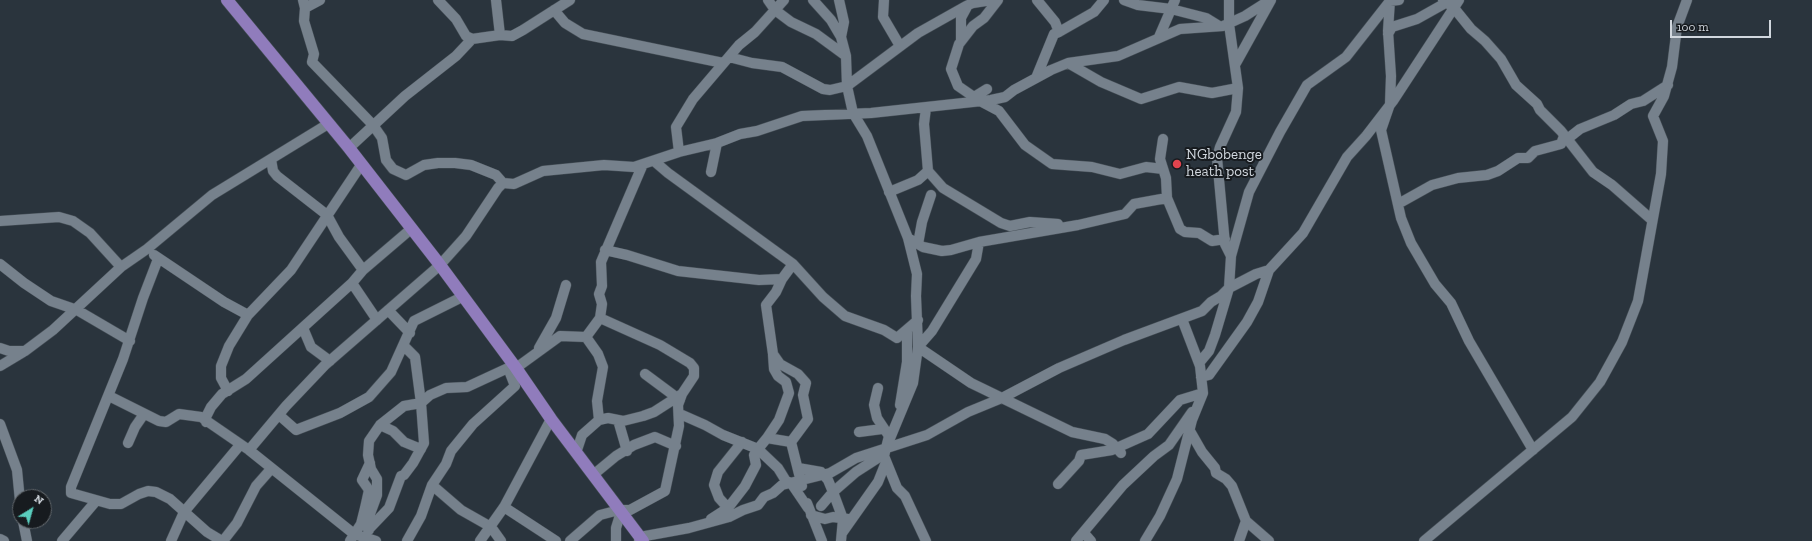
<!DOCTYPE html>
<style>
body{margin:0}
#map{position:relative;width:1812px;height:541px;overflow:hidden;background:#2a343d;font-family:"Zilla Slab",serif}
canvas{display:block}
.north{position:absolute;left:12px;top:489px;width:40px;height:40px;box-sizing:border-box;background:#171b1f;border:1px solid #61666b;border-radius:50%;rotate:37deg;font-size:11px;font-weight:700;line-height:16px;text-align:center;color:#d1d7de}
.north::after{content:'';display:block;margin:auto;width:14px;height:18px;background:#5acebe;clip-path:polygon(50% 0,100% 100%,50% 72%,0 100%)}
.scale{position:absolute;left:1670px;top:20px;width:101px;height:18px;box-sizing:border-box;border:2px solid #d1d7de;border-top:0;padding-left:5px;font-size:12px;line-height:14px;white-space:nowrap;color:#d1d7de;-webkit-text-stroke:3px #171b1f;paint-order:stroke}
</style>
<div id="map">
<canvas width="1812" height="541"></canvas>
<div class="north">N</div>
<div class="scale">100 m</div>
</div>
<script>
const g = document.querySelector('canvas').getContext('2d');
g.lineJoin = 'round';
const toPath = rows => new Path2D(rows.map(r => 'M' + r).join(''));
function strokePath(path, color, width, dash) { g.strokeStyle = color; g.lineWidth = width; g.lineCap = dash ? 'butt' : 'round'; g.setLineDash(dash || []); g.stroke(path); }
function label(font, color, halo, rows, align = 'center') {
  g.font = font + ' "Zilla Slab",serif'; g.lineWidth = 4; g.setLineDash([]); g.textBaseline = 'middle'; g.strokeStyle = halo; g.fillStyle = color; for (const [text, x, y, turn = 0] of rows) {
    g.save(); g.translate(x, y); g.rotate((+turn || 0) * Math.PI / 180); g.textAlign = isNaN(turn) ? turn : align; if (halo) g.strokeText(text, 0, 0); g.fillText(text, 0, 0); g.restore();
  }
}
const minor = toPath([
 [303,0,305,8,304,21,314,54,312,62,373,125,382,138,386,160,393,169,406,175,424,165,438,163,455,163,471,165,496,175,503,183],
 [438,0,456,19,466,36,472,39,500,35,512,36,523,30,570,0],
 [496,0,500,35],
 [768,0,775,10,791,22,816,34,846,56],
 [813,0,831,20,841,37],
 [839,0,844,22,841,37,846,56,847,86,853,113,867,136,908,238,917,274,916,296,918,347,913,383,886,448],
 [884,0,883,17,900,46],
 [1037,0,1055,22,1059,32],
 [1124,0,1138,5,1171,9,1206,18,1219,26],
 [1390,0,1388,31,1391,76,1390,104,1381,130,1401,218,1411,243,1435,284,1451,303,1469,341,1533,450],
 [1443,0,1454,8,1471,29,1485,41,1501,59,1516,85,1537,104,1540,110,1561,131,1593,172,1612,185,1652,220],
 [305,8,320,0],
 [554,10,565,23,583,34,723,63],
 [1388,34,1392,27,1417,19,1451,0],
 [1159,37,1175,0],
 [961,41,961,18,968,5],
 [729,57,752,63,782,67,823,89,830,90,847,86,918,33,966,6,973,3,992,0],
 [1068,63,1101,82,1141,99,1179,87,1212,93,1238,88],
 [1236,63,1271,0],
 [1036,78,1054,34,1059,32,1094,12,1104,0],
 [987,89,974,97,958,86,951,69,959,44,973,26,984,18,998,0],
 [982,102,999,111,1025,145,1052,164,1092,167,1120,174,1146,167,1163,169],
 [926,108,924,124,928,171,943,188,1001,223,1010,226,1030,222,1058,224],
 [1163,139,1160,159,1166,178,1167,198,1180,229,1185,232,1199,233,1212,241,1225,239],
 [1566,140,1580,129,1614,115,1631,104,1643,101,1668,85],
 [349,148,405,96,456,56,472,39],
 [679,152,676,127,693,99,739,45,755,32,784,0],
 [271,159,273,171,277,176,327,215,339,237,363,270],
 [654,161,668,173,793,264,823,297,845,316,884,330,897,338,918,320],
 [711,172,717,143],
 [889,192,918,180,928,171],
 [1398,204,1432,185,1458,178,1487,175,1498,171,1518,158,1528,158,1535,151,1561,144,1564,136],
 [0,221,59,217,73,221,90,233,121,267],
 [908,238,923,247,942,251,951,250,979,242,1078,225,1125,214,1134,204,1167,198],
 [918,244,922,222,931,195],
 [605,250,627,255,678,271,759,280,782,279],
 [154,255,224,302,248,315],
 [1231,256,1249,192,1280,132,1307,85,1346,57,1390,1,1399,0],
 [158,259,143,298,123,359,71,487,71,493,110,504,121,504,139,494,148,491,156,492,170,499,207,532,222,541],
 [0,264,24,283,51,301,77,310,130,341],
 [352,283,377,320],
 [388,310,410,333],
 [303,328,311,347,330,361],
 [586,337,600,318,602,304,599,294,602,286,601,262,643,164],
 [918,347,971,383,1072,432,1105,439,1113,444,1121,453],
 [918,347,932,331,976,259,979,242],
 [0,348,9,351,25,351],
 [539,348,556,318,566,285],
 [1199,363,1209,351,1215,335,1229,288,1256,274,1269,270],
 [0,366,25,351,53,330,121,267,147,249,212,195,328,124],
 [645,374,680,400],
 [1201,377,1209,375,1247,322,1258,302,1269,270,1303,233,1347,157,1366,136,1393,101,1459,0],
 [878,388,874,405,877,418,889,436,884,456,897,488,905,496,926,541],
 [228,391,221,378,221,366,229,346,248,315,291,270,361,165],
 [109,396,159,421,166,422,179,414,201,417,249,450,354,534,376,541],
 [900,405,907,362,907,330],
 [680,414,705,425,723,435,758,449,767,438,791,442],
 [279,415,296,430,340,413,369,397,391,372,414,321,462,297],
 [599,420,608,418,623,421,643,416,654,412,682,394],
 [618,420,627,451],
 [206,422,205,419,211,407,222,394,246,379,352,283,363,270,411,229],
 [0,424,17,470,20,501],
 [380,425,393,431,404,442,421,449],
 [1190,431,1202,452,1215,468,1216,473,1226,479,1232,486,1246,521,1269,541],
 [859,432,882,429],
 [767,438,779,420,789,393,786,382,778,376,774,369,773,355],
 [791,442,808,419,803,395,806,383,798,374,780,364,773,354,766,305,776,292,782,279,793,264],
 [791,442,802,486],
 [128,443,135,427,144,414],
 [249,450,286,406,325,365,440,265,466,236,498,188,503,183,514,184,543,171,604,165,634,167,679,152,717,143,740,134,757,131,802,116,871,113,991,100,1005,97,1014,90,1051,70,1068,63,1118,56,1180,29,1223,26,1245,16,1270,0],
 [576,453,582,435,599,420,597,401,603,367,598,354,586,337],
 [798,468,821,472,828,480,833,492,821,506],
 [593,475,616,456,634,445,655,437,676,446],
 [1058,484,1079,461,1081,455,1112,450,1148,434,1180,400,1203,393],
 [432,485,461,510,491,527,501,541],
 [807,503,822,541],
 [504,507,556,541],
 [728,508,719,498,714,485,718,472,742,442],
 [811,515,825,519,833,517,848,519],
 [711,519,728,508,745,486,756,465,754,455,758,449,778,468,786,481,791,483,808,508],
 [23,521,27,541],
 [368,530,389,508,401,476,404,475,413,463,424,443,421,403,415,357,404,346],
 [369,530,370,514,377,495,377,479,371,469,368,455,369,441,380,425,404,406,421,403,430,395,446,388,467,387,508,368,516,368,560,336,586,337],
 [842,533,878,482,886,462],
 [1084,533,1091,541],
 [0,539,4,541],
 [62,541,96,501],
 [171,541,184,512,240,445],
 [223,541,237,523,256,486,271,469],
 [350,541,361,524,365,508,369,490,362,480,370,463],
 [407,541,421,516,432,485,446,464,451,451,473,424,515,386,508,368],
 [480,541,504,507,551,419],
 [570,541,600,515,619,510,630,510,665,491,679,426,678,405,682,394,694,376,694,368,690,363,660,345,600,318],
 [616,541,616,528,621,512],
 [639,541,640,537,689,528,729,517,743,510,758,505,764,497,773,493,782,485,830,473,856,458,927,435,968,412,1002,398,1059,368,1124,340,1202,311,1211,302,1221,296,1229,288,1231,256,1225,244,1217,158,1220,147,1236,112,1238,88,1229,24,1229,0],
 [841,541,843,519,833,492,856,472,884,454],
 [1076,541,1123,485,1154,456,1169,445,1192,412],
 [1145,541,1160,516,1177,479,1192,420,1203,393,1200,366,1182,319],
 [1239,541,1246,521],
 [1424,541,1572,417,1600,382,1622,342,1638,301,1661,174,1663,141,1653,116,1664,96,1672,67,1677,27,1687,0]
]);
const highway = toPath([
 [227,0,349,148,440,265,516,368,551,419,643,541]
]);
const markers = [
 [1177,164,5,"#e0444e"]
];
const poiNames = [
 ["NGbobenge",1186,155],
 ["heath post",1186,172]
];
strokePath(minor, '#475058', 11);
strokePath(highway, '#475058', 13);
strokePath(minor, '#76818c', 10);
strokePath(highway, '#907cbc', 12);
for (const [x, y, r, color] of markers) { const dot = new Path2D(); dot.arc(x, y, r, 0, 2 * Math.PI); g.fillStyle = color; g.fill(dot); strokePath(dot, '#171b1f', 1.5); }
label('15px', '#d1d7de', '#171b1f', poiNames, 'left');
</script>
